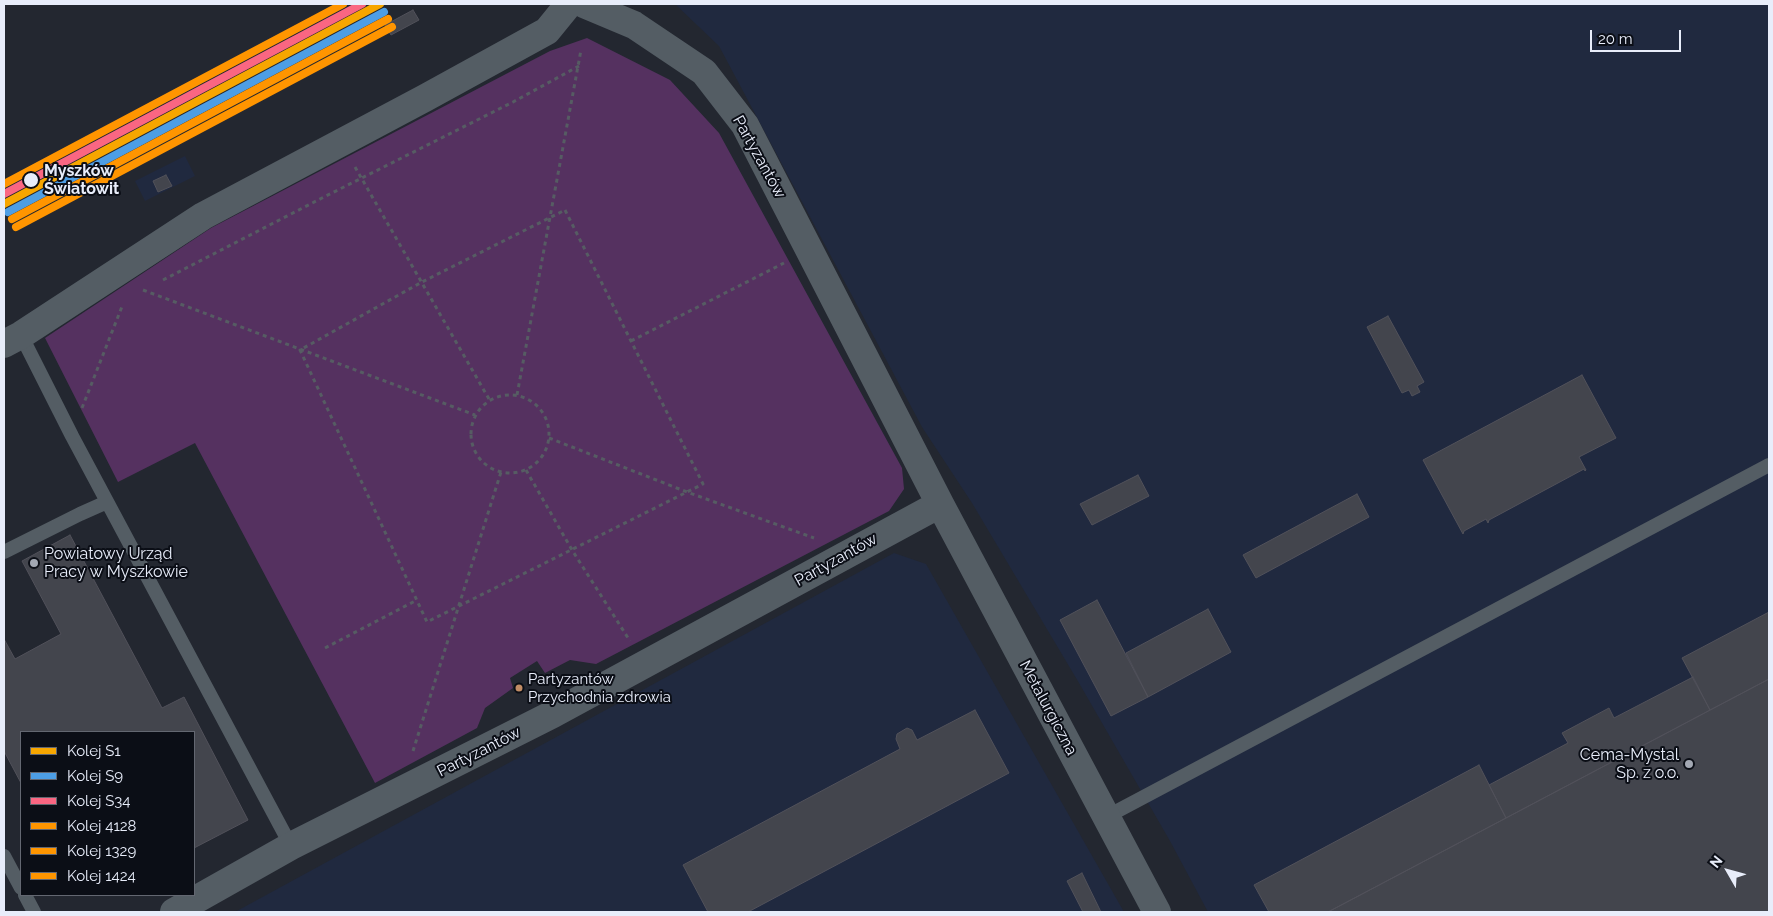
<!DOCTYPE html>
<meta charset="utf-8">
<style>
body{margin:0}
#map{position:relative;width:1773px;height:916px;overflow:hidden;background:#232730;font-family:Raleway,sans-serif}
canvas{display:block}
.frame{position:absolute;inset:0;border:5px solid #e8edfa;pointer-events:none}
.legend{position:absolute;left:20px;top:731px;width:175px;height:165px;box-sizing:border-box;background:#0b0e16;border:1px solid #636771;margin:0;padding:6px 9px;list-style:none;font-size:15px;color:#e8edfa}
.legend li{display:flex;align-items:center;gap:10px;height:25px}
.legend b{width:25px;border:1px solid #636771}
.north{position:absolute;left:1703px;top:846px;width:50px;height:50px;-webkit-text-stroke:4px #0b0e16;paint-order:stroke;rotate:308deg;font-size:14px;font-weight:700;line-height:20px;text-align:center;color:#e8edfa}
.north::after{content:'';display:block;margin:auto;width:18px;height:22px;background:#e8edfa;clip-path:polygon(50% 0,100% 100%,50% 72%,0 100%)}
.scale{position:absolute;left:1590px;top:30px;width:91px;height:22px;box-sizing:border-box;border:2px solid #e8edfa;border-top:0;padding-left:6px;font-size:15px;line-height:18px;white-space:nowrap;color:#e8edfa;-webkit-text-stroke:4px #0b0e16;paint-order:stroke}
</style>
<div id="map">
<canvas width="1773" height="916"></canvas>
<div class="frame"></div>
<ul class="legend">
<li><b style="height:6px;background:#f7a600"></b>Kolej S1</li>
<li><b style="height:6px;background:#4d9ee5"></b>Kolej S9</li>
<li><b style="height:6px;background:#fa6682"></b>Kolej S34</li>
<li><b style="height:6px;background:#ff9500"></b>Kolej 4128</li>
<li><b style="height:6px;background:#ff9500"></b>Kolej 1329</li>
<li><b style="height:6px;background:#ff9500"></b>Kolej 1424</li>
</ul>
<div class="north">N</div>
<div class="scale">20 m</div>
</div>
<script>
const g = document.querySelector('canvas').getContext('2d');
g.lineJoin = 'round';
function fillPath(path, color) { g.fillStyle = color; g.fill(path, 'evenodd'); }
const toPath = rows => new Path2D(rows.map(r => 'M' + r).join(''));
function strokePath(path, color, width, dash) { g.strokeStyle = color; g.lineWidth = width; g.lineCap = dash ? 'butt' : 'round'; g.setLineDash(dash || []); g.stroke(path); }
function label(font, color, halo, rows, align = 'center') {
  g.font = font + ' Raleway,sans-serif'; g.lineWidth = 4; g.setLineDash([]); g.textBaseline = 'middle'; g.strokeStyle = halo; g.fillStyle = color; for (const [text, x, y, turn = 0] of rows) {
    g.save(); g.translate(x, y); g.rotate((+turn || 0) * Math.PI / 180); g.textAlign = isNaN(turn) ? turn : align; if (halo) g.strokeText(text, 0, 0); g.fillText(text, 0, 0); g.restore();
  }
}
const built = toPath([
 [675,4,1769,4,1769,912,1208,912,1170,841,1079,683,972,503,922,427,719,46],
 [185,156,195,176,145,201,135,181],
 [894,553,926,564,1124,912,235,912]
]);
const green = toPath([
 [587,38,670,80,719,133,902,468,904,489,889,511,596,664,570,660,545,673,537,661,510,678,513,688,485,708,477,728,375,783,195,443,118,482,45,338,211,228,550,51]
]);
const building = toPath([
 [413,10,419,20,391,35,385,25,413,10],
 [166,175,172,186,158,192,153,181,166,175],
 [1388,316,1424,382,1417,386,1420,392,1412,396,1409,390,1402,393,1367,327,1388,316],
 [1582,375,1616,438,1579,457,1586,470,1585,471,1584,469,1489,520,1488,523,1486,519,1464,531,1463,534,1423,460,1582,375],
 [1138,475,1149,496,1092,525,1080,504,1138,475],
 [1357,494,1369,517,1256,578,1243,555,1357,494],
 [70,535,162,708,184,697,248,820,194,848,194,732,21,732,21,783,4,751,4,639,15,659,61,634,22,561,70,535],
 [1097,600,1148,697,1111,716,1060,620,1097,600],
 [1208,609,1231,652,1148,697,1126,653,1208,609],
 [1769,612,1769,679,1710,710,1682,658,1769,612],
 [1693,677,1710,710,1506,818,1489,785,1568,743,1562,733,1609,708,1614,718,1693,677],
 [1769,679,1769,912,1328,912,1506,818,1769,679],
 [975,710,1009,773,748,912,708,912,683,865,900,749,896,739,897,734,907,728,912,730,917,740,975,710],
 [1479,765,1506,818,1328,912,1269,912,1254,885,1479,765],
 [1082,873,1101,912,1083,912,1067,881,1082,873]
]);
const path = toPath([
 [355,167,489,399],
 [565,210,703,484,427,622,300,350,422,282,565,210],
 [163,280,322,198,513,102,579,66],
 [143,290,475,415],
 [631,341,784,263],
 [517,395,581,50],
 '471 434a39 39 0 1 1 78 0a39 39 0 1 1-78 0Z',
 [82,408,123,304],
 [549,438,687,492,814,538],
 [526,470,572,550,630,641],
 [325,648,417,600],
 [413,751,501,472]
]);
const lane = toPath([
 [21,335,72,436,291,846],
 [4,552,80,514,107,502],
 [1106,817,1769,465],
 [4,856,21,888],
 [25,895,34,912]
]);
const street = toPath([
 [584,4,634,25,704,72,745,125,940,504,1157,912],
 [4,344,21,335,203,216,425,98,547,31,569,4],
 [174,912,291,846,553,714,940,504]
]);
const rail1 = toPath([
 [4,204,380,4]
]);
const rail2 = toPath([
 [8,212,384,12]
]);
const rail3 = toPath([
 [4,194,362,4]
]);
const rail4 = toPath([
 [12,219,388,19]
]);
const rail5 = toPath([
 [4,184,343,4]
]);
const rail6 = toPath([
 [16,227,392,27]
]);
const markers = [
 [31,180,8,"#e8edfa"],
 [34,563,5,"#a3a8b3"],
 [519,688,4.5,"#c18c65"],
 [1689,764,5,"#a3a8b3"]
];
const busNames = [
 ["Partyzantów",528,679],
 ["Przychodnia zdrowia",528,697]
];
const streetNames = [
 ["Partyzantów",759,157,61],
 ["Partyzantów",836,560,-29],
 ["Metalurgiczna",1048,708,62],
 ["Partyzantów",479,752,-27]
];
const stopNames = [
 ["Myszków",44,171],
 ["Światowit",44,189]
];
const poiNames = [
 ["Powiatowy Urząd",44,554],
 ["Pracy w Myszkowie",44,572],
 ["Cema-Mystal",1679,755,"right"],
 ["Sp. z o.o.",1679,773,"right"]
];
fillPath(built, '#20293f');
fillPath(green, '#553160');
fillPath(building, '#43454d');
strokePath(building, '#51515a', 1);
strokePath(path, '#565c63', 3, [4, 4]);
strokePath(lane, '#545d64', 14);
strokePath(street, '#545d64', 28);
strokePath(rail1, '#f7a600', 8);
strokePath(rail2, '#4d9ee5', 8);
strokePath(rail3, '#fa6682', 8);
strokePath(rail4, '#ff9500', 8);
strokePath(rail5, '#ff9500', 8);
strokePath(rail6, '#ff9500', 8);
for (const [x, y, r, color] of markers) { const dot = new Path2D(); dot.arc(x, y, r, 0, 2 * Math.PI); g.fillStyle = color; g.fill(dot); strokePath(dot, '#0b0e16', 2); }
label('15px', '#e8edfa', '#0b0e16', busNames, 'left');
label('16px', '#e8edfa', '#0b0e16', streetNames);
label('bold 16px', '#e8edfa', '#0b0e16', stopNames, 'left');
label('16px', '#e8edfa', '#0b0e16', poiNames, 'left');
</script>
